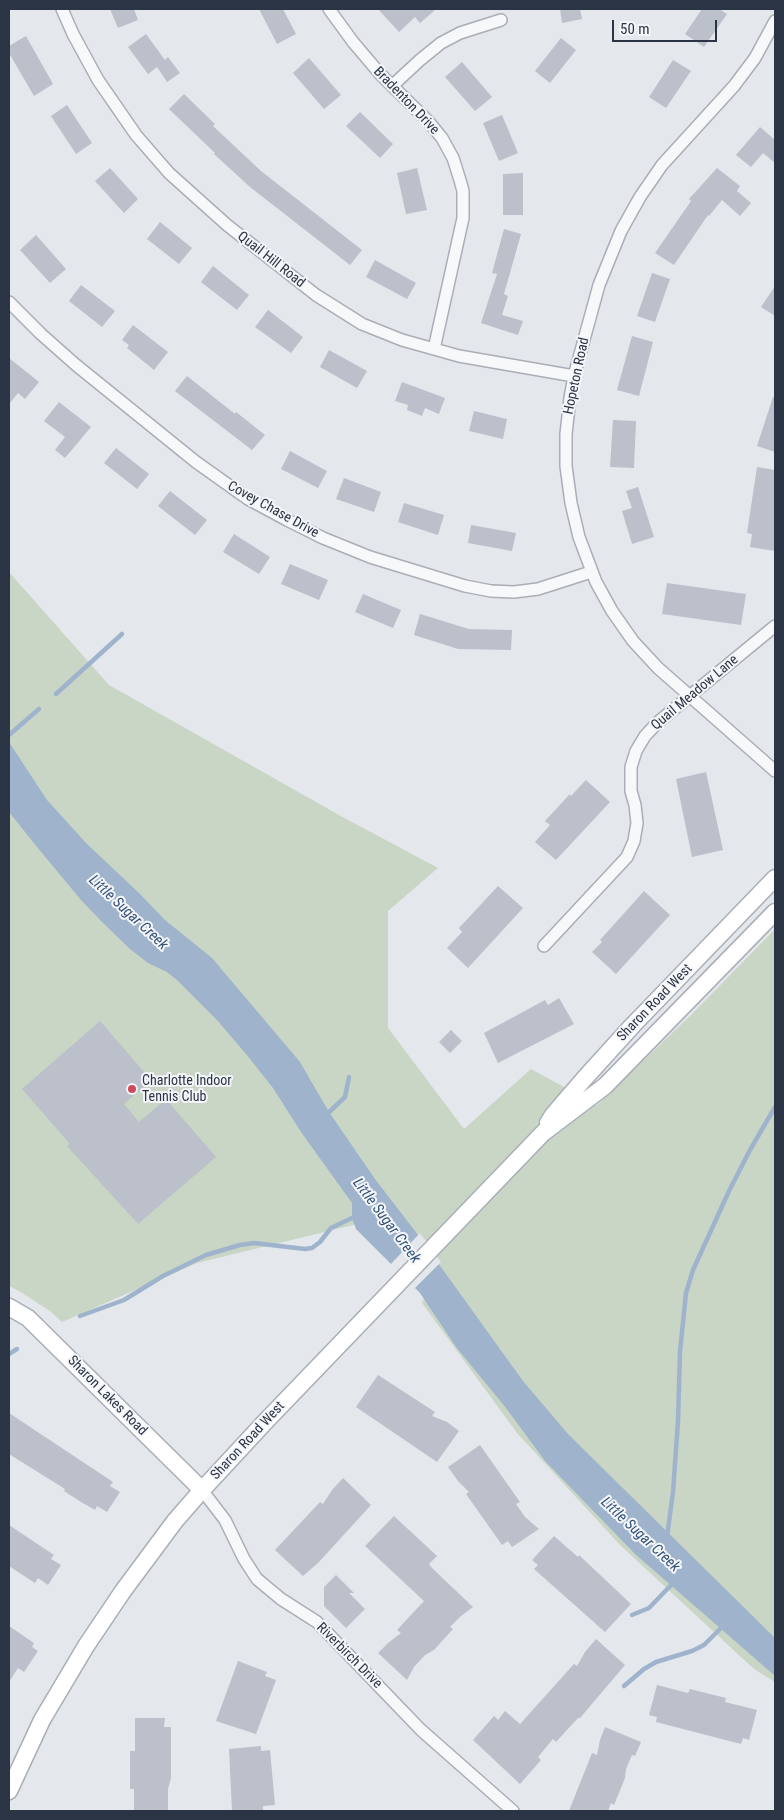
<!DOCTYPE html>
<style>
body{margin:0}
#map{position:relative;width:784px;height:1820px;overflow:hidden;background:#e4e7ec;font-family:"Roboto Condensed",sans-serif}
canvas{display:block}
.frame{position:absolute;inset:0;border:10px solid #2b3445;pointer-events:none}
.scale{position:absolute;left:612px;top:20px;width:105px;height:22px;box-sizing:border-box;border:2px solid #2b3445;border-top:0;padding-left:6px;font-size:15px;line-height:18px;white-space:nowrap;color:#2b3445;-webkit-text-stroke:4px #f4f6f9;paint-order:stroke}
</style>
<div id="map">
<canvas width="784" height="1820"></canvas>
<div class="frame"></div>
<div class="scale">50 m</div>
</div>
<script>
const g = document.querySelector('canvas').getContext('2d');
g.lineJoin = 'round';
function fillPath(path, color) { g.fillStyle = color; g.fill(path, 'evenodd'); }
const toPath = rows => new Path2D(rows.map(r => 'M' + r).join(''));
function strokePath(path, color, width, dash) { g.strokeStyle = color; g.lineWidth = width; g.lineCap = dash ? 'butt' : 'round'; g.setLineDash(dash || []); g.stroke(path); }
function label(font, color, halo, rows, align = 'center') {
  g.font = font + ' "Roboto Condensed",sans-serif'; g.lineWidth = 4; g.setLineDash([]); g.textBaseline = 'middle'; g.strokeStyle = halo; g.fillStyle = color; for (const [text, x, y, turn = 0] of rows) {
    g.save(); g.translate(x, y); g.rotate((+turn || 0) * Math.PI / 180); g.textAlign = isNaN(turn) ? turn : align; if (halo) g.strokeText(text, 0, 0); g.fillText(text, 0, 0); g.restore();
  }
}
const green = toPath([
 [9,572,109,685,339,815,438,868,388,911,388,1028,464,1129,531,1069,597,1105,694,1012,775,929,775,1682,754,1669,620,1545,517,1433,422,1303,431,1280,382,1218,197,1263,62,1322,50,1311,19,1291,9,1286]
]);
const water = toPath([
 [9,742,47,800,87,844,139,893,165,920,212,958,300,1062,329,1112,375,1179,415,1231,523,1381,568,1434,775,1638,775,1676,635,1554,545,1461,506,1408,456,1347,420,1293,356,1229,352,1218,352,1203,301,1132,273,1088,246,1054,217,1020,177,980,167,972,148,963,130,949,101,921,81,900,37,847,9,812]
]);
const pier = toPath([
 [420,1233,441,1262,413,1290,389,1266]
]);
const stream = toPath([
 [56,694,122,634],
 [9,735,39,709],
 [326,1115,345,1097,349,1077],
 [80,1316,124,1300,163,1276,206,1255,240,1245,254,1243,305,1249,312,1248,320,1242,331,1228,356,1216],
 [9,1354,17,1349],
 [667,1537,673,1492,678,1421,680,1352,686,1293,693,1270,729,1191,750,1150,775,1107],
 [632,1615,649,1608,675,1581],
 [624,1686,644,1669,656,1662,692,1651,704,1645,725,1624]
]);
const building = toPath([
 [110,9,134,9,138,20,118,28],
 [259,9,283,9,296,34,277,44],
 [378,9,436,9,420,23,415,17,399,32],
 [560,9,580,9,582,19,562,23],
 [702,9,719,9,727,14,704,47,685,34],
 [146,34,165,60,168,57,180,73,167,82,157,67,148,74,128,47],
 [26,36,53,84,34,96,9,53,9,46],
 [561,38,576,50,550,83,535,71],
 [309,58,341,95,324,109,293,73],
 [673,60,691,71,666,108,649,97],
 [462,62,492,97,475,111,445,77],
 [184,94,215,124,213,126,261,171,362,250,350,265,250,187,214,154,215,153,169,109],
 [67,105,92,143,76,154,51,116],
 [360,112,393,144,380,158,346,126],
 [502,115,518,153,499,161,483,123],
 [760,127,775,140,775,163,763,153,751,167,736,155],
 [110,168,138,199,124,213,95,181],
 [417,168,427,210,406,214,397,173],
 [717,168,740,186,737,191,751,203,740,216,722,200,709,216,708,215,674,265,655,253,691,201,689,199],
 [523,173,523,215,503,215,503,174],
 [160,222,192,248,179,264,147,239],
 [504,229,521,234,504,294,508,296,502,315,523,321,518,335,481,323,497,274,492,273],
 [36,235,66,269,50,283,20,250],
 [375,260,416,283,407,299,366,277],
 [213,266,249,295,237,310,201,282],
 [652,273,670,279,655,322,637,316],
 [81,285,115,311,102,327,69,301],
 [775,286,775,316,761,307],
 [268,310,303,337,291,353,255,327],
 [133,325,168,352,154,370,127,348,129,345,122,340],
 [632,336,653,342,639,396,617,390],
 [329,350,367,371,357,388,320,367],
 [9,358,39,382,25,399,18,393,9,404],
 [187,376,235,414,236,412,265,435,252,450,175,391],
 [402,382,445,398,439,414,425,408,422,416,407,410,408,405,395,401],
 [773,397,775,398,775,452,757,446],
 [59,402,91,427,65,458,55,450,65,437,44,421],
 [474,411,507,419,503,439,469,431],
 [613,420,636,421,634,468,610,467],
 [116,448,149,474,137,489,104,463],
 [290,451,327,471,318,488,281,469],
 [757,467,775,470,775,551,750,547,752,534,747,533],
 [344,478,381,492,374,512,336,499],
 [638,487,654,537,632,544,622,511,632,508,626,491],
 [170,491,207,520,195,535,158,506],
 [404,503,444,515,438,535,398,522],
 [471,525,516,533,512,551,468,543],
 [234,534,270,557,259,574,223,552],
 [290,564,328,580,319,600,281,584],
 [667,583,746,594,741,625,662,614],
 [363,594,401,610,393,628,355,612],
 [420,614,469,629,512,630,511,650,458,649,414,635],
 [706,772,723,850,692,857,676,779],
 [586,780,610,802,556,860,535,842,550,825,545,821,570,794,571,796],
 [498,886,523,908,468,968,447,948,462,932,459,928],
 [644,891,670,915,616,974,592,952,602,942,600,940],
 [559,998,574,1024,498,1063,484,1033,545,1000,548,1005],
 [100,1021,151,1080,124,1104,139,1122,166,1099,216,1157,138,1224,67,1146,70,1144,22,1089],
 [451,1030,462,1041,450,1053,439,1042],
 [378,1375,435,1412,432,1416,447,1422,459,1431,437,1462,356,1407],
 [9,1413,113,1482,110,1486,120,1492,107,1512,97,1506,95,1510,81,1502,64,1491,65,1489,9,1454],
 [480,1445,520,1502,516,1504,525,1517,539,1529,512,1547,508,1541,502,1545,466,1494,469,1492,458,1481,448,1467],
 [343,1478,371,1505,318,1563,303,1576,275,1550,320,1502,323,1504,332,1490],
 [394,1516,437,1556,429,1564,432,1568,473,1607,461,1616,450,1627,453,1629,434,1650,425,1655,414,1667,407,1680,378,1653,388,1643,401,1633,397,1630,424,1601,365,1546],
 [9,1525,54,1555,51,1559,61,1565,48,1585,38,1578,35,1583,9,1566],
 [554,1536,578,1557,579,1555,631,1604,605,1632,534,1569,538,1565,532,1560],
 [336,1575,354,1593,349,1593,365,1609,346,1628,324,1606,324,1587],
 [9,1626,34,1643,32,1647,38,1651,24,1672,18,1668,9,1682],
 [596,1639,625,1665,580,1718,578,1718,556,1742,553,1739,538,1757,541,1760,520,1784,473,1740,494,1716,498,1720,505,1711,520,1724,574,1664,577,1666,585,1652],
 [238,1661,267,1672,265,1676,276,1680,256,1734,216,1721],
 [657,1685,688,1693,690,1689,726,1698,725,1702,757,1710,749,1740,743,1738,741,1744,656,1722,657,1717,649,1715],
 [135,1718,165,1718,164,1727,171,1727,171,1778,168,1789,168,1811,134,1811,134,1789,130,1789,130,1751,135,1751],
 [605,1727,641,1742,635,1756,632,1755,626,1769,625,1778,614,1805,611,1803,608,1811,569,1811,592,1753,597,1755,600,1740],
 [261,1746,261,1751,270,1750,275,1805,263,1806,263,1810,232,1811,229,1749]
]);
const street = toPath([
 [62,9,73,34,98,80,136,135,169,173,227,225,316,295,362,324,402,340,459,356,574,376],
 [329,9,353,42,381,75,428,121,442,138,453,158,460,180,463,191,463,218,434,349],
 [775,21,755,58,734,86,662,165,640,197,621,231,599,285,574,376,570,398,566,434,566,466,571,503,579,537,596,582,612,611,633,641,658,668,775,771],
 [392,86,420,60,441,43,460,33,501,20],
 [9,302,41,334,76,365,196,462,248,499,287,520,323,538,370,557,465,586,491,591,514,592,538,589,591,572],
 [544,946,627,857,634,841,637,823,635,805,631,791,631,767,636,751,645,736,657,723,775,626],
 [202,1490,225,1520,244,1559,257,1579,281,1599,317,1622,421,1730,513,1811]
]);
const secondary = toPath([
 [548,1123,553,1115,584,1079,633,1025,775,878],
 [9,1307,28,1318,202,1490],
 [9,1791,42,1720,86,1646,123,1591,175,1521,202,1490,265,1422,543,1133,605,1086,775,912]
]);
const markers = [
 [132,1089,5,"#d1495b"]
];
const streetNames = [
 ["Bradenton Drive",406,101,46],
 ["Quail Hill Road",271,260,38],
 ["Hopeton Road",577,376,-78],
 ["Covey Chase Drive",273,510,29],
 ["Quail Meadow Lane",695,693,-40],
 ["Sharon Road West",655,1003,-46],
 ["Sharon Lakes Road",107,1396,45],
 ["Sharon Road West",248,1441,-47],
 ["Riverbirch Drive",349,1656,45]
];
const poiNames = [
 ["Charlotte Indoor",142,1081],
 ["Tennis Club",142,1097]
];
const waterNames = [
 ["Little Sugar Creek",128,913,43],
 ["Little Sugar Creek",386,1221,53],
 ["Little Sugar Creek",640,1535,43]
];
fillPath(green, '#c9d6c5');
fillPath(water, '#9fb4cc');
fillPath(pier, '#e4e7ec');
strokePath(stream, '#9fb4cc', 4.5);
fillPath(building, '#bbc0ca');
strokePath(street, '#a9aeb7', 14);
strokePath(secondary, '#a9aeb7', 19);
strokePath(street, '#f7f8fa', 11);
strokePath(secondary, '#fff', 16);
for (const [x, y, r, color] of markers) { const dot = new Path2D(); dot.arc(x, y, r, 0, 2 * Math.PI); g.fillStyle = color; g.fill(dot); strokePath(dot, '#f4f6f9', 2); }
label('14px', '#2b3445', '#f4f6f9', streetNames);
label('14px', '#2b3445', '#f4f6f9', poiNames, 'left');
label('italic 15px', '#34527a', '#f4f6f9', waterNames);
</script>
